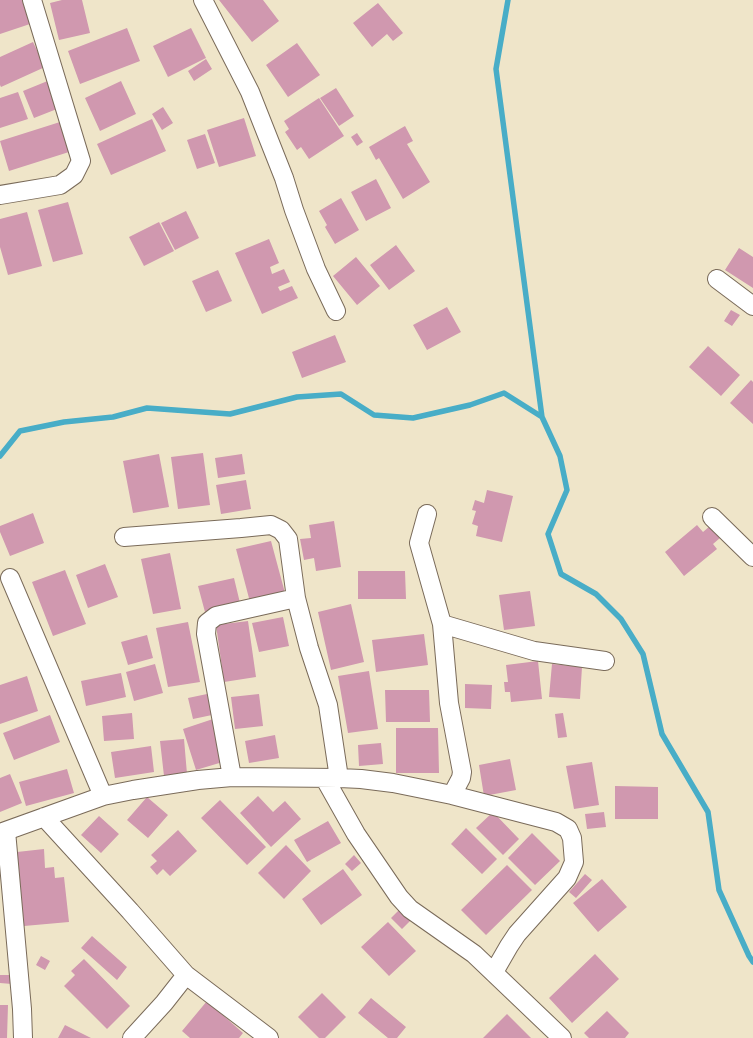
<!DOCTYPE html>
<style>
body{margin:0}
canvas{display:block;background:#efe5c9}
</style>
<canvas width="753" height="1038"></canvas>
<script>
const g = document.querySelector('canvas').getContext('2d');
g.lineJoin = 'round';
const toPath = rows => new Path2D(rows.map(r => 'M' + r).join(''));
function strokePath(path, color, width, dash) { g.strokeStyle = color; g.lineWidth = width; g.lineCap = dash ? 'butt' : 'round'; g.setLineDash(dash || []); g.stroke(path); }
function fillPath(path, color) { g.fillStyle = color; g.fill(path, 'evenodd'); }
const stream = toPath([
 [508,0,496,69,542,417],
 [0,456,20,431,64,422,113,417,147,408,230,414,297,397,341,394,374,415,413,418,470,405,504,393,542,417,560,456,567,490,548,534,561,574,596,594,621,619,643,654,662,734,708,812,719,890,749,956,753,962]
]);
const building = toPath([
 [0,0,22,0,30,24,0,34],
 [62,0,82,0,90,33,59,40,50,3],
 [219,0,263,0,279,21,252,42],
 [378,3,403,33,393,41,387,34,372,47,353,23],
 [127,28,140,61,80,84,68,51],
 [191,28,206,58,168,77,153,46],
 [33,42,45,67,1,87,0,85,0,57],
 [297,43,320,75,288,97,266,65],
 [206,59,212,69,194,81,188,71],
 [50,80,62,107,34,118,23,91],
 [121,81,136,114,100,131,85,98],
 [336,88,354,116,339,126,320,98],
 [18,92,28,119,0,128,0,98],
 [319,98,344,136,309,159,301,147,297,150,285,132,289,129,284,121],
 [163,107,173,123,162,130,152,114],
 [244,118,256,156,219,167,207,130],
 [152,119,166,151,111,175,97,144],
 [60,122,69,152,9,171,0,141],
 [405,126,413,141,407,144,430,182,403,199,379,158,376,160,369,147],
 [357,133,363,142,357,146,351,137],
 [205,134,215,163,197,169,187,140],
 [376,179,391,208,366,221,351,192],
 [341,198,359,230,335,244,325,227,327,225,319,211],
 [68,202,83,254,53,262,38,210],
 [186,211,199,238,175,250,161,223],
 [27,212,42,266,8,275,0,247,0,219],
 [159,222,174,251,144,266,129,237],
 [269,239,279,263,270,267,272,274,284,269,290,282,278,287,280,291,292,286,298,298,262,314,235,253],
 [396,245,415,271,389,290,370,265],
 [739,248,753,257,753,288,725,270],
 [356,257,380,286,357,305,333,276],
 [218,270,232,301,206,312,192,281],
 [447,307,461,332,427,350,413,325],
 [731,310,740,315,732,326,724,321],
 [335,335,346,362,302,378,292,352],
 [708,346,740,375,721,396,689,367],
 [751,380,753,382,753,424,730,403],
 [203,453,210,505,178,509,171,457],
 [159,454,169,507,133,513,123,461],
 [242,454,245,474,218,478,215,458],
 [246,480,251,509,221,514,216,485],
 [487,490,513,496,502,542,476,536,478,526,472,524,476,511,472,510,475,500,484,503],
 [33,513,44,543,10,556,0,532,0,526],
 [334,521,341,567,316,571,314,558,304,560,300,539,311,538,309,525],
 [697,525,703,532,710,526,720,538,713,544,717,549,684,576,665,552],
 [271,541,285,593,250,602,236,549],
 [170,553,181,609,153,614,141,559],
 [105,564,118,597,88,608,76,575],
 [65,570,86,624,53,636,32,582],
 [358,571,405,571,406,599,358,599],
 [234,578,240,603,205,612,198,586],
 [530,591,535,626,504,630,499,595],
 [351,604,364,662,331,670,318,612],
 [283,617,289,646,259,652,252,623],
 [248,621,256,677,224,682,216,625],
 [188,622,200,682,168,687,156,628],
 [424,634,428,665,376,672,372,640],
 [147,635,153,658,128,665,121,642],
 [538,661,542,699,511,702,510,692,505,692,504,682,508,682,506,665],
 [155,664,163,693,134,701,126,672],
 [552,664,582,667,580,699,549,697],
 [369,671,378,729,348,733,338,676],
 [121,673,126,697,86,706,81,681],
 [27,676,38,711,0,724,0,685],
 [465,684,492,685,491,709,465,708],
 [385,690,429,690,430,722,386,722],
 [207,694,212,715,193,719,188,698],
 [259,694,263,726,235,729,231,697],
 [132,713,134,739,104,741,102,716],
 [563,713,567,737,558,738,555,714],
 [50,715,60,742,14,760,3,733],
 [213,719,226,761,196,770,183,729],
 [396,728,438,728,439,773,396,773],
 [275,735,279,758,249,763,245,741],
 [184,739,187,774,164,776,160,741],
 [381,743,383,764,359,766,358,745],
 [151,746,154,772,115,778,111,752],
 [510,759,516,790,484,796,479,765],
 [592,762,599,805,574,809,566,766],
 [67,769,74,793,26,806,19,782],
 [10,774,22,803,0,812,0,778],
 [615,786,658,787,658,819,615,819],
 [258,796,273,812,285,801,301,819,271,847,240,813],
 [147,797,168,815,148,838,127,820],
 [220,800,266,847,247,865,201,818],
 [493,812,519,839,503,855,476,828],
 [604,812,606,827,587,829,585,814],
 [99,816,119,834,101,853,81,835],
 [328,821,341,843,307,862,294,840],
 [466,828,497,859,482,874,451,844],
 [178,830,197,851,170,876,163,869,157,875,150,867,157,861,151,855],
 [532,833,560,861,535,885,508,858],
 [286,845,311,871,284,899,258,873],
 [44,849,45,868,54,867,55,878,64,877,69,922,24,926,17,852],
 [354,855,361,863,352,871,345,864],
 [507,865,532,890,486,935,461,910],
 [343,869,362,895,321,925,302,899],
 [585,874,592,880,576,898,569,892],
 [602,879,627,907,598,932,573,903],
 [400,909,411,920,402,929,391,918],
 [388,922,416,951,389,976,361,947],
 [92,936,127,967,117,980,81,948],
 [595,954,619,979,572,1023,549,998],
 [41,956,50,961,45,970,36,965],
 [84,959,130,1006,107,1029,64,986,75,975,71,971],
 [0,975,12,975,12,984,0,983],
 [322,993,346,1017,325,1038,319,1038,298,1017],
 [371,998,406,1027,397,1038,388,1038,358,1013],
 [207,1001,243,1033,239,1038,190,1038,182,1031],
 [0,1005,8,1005,7,1038,0,1038],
 [607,1011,629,1033,625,1038,589,1038,584,1033],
 [507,1014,531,1038,483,1038],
 [65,1025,91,1038,58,1038]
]);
const minor = toPath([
 [203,0,250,92,284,178,294,210,316,269,336,311],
 [0,195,60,185,74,175,81,161,32,0],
 [717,279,753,306],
 [427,514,419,543,442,624,449,703,462,772,461,778,452,795],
 [712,517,753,557],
 [124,537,241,528,271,525,281,530,288,539,296,598,309,648,328,705,339,778],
 [10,578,103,796],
 [442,624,534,651,605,661],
 [232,777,206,634,207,623,216,616,296,598],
 [325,779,356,834,399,897,410,909,474,954,562,1038],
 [44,817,130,911,186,975,164,1003,132,1038],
 [6,831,22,1009,23,1038],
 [0,833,103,796,133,790,198,780,232,777,339,778,361,779,393,783,452,795,556,822,568,829,572,838,574,862,567,878,517,934,509,946,494,972],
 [186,975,269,1038]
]);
strokePath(stream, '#48adc7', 5.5);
fillPath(building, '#d098af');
strokePath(minor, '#7a6b5a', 20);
strokePath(minor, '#fff', 18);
</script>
